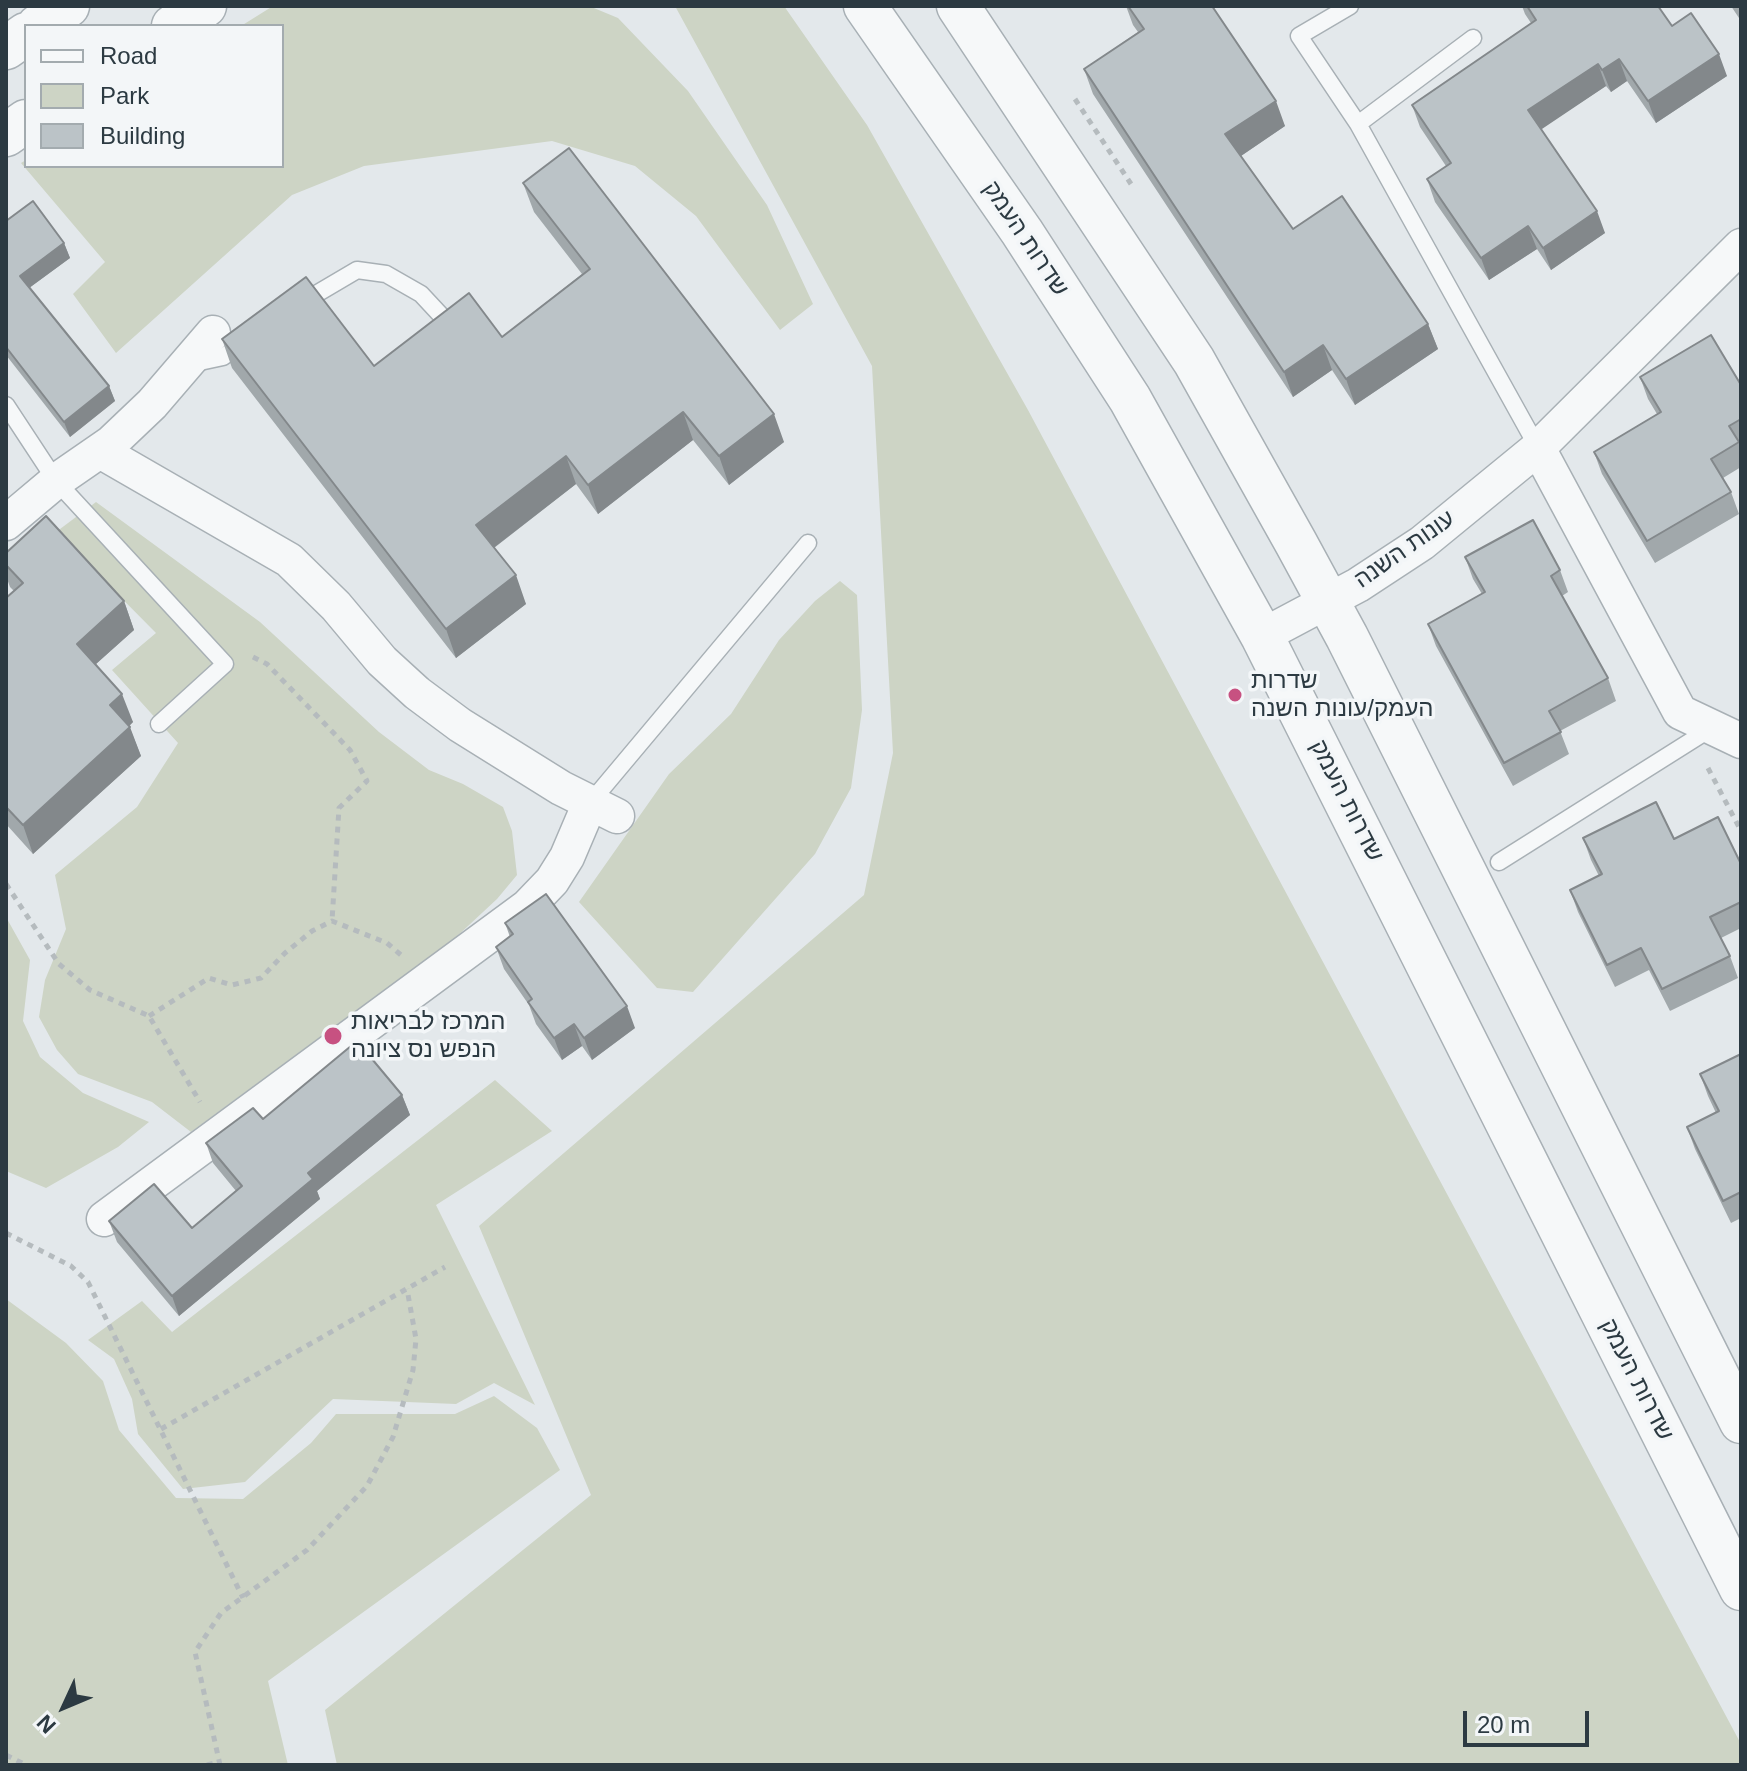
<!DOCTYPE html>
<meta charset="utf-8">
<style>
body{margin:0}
#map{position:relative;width:1747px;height:1771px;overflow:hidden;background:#e3e8eb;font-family:Helvetica,sans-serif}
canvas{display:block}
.frame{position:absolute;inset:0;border:8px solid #2c3a42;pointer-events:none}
.legend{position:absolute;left:24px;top:24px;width:260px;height:144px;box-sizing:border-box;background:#f3f6f8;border:2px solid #a3abaf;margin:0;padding:10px 14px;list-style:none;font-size:24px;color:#2c3a42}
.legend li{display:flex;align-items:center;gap:16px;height:40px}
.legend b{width:40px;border:2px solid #a3abaf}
.north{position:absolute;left:24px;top:1667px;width:80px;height:80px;-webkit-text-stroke:6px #f3f6f8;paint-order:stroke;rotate:226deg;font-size:22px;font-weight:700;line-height:32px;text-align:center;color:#2c3a42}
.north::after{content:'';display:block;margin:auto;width:28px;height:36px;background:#2c3a42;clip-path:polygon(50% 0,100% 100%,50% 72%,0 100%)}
.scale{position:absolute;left:1463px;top:1711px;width:126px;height:36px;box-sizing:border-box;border:4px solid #2c3a42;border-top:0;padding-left:10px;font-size:24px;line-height:28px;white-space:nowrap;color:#2c3a42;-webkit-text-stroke:6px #f3f6f8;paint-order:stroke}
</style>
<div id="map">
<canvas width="1747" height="1771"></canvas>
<div class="frame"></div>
<ul class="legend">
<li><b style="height:10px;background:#f6f8f9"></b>Road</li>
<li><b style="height:22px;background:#cdd4c5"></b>Park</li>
<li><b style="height:22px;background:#bbc3c7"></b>Building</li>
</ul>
<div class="north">N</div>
<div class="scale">20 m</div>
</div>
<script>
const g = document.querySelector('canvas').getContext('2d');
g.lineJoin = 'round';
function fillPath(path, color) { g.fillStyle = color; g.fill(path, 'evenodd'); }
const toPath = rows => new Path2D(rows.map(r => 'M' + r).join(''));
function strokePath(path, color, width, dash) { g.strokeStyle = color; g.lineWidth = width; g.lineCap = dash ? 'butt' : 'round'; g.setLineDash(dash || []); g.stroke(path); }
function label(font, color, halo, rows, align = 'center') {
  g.font = font + ' Helvetica,"Noto Sans Hebrew",sans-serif'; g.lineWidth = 7; g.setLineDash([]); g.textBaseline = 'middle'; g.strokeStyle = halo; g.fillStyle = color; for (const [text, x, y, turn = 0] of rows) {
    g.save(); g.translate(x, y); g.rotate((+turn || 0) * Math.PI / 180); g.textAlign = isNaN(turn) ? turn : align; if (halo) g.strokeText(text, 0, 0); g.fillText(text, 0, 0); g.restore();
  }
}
const green = toPath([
 [273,6,589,6,618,18,688,91,767,205,813,304,780,330,696,216,635,166,552,141,364,166,292,195,116,353,73,294,105,262,21,163,26,160,26,166,282,166,282,26,241,26],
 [675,6,784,6,867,125,1028,410,1741,1744,1741,1765,337,1765,325,1710,591,1495,479,1226,864,895,893,753,872,366],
 [96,502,260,622,379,732,429,770,463,784,503,807,512,831,517,875,497,899,454,939,191,1132,152,1102,78,1074,57,1050,39,1017,45,980,66,929,55,875,137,807,178,743,112,670,156,633,56,532],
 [840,581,857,595,862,710,851,788,815,854,693,992,657,988,579,902,669,774,731,714,779,640,815,601],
 [6,917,30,960,23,1021,40,1057,83,1093,149,1122,118,1147,46,1188,6,1171],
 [495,1080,552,1131,436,1205,535,1405,494,1383,456,1404,333,1399,245,1482,183,1489,138,1434,132,1399,114,1359,88,1340,142,1301,172,1332],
 [6,1299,66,1343,103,1381,119,1430,176,1498,243,1499,311,1443,336,1414,455,1414,494,1396,537,1428,560,1470,268,1681,288,1765,6,1765]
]);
const path = toPath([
 [1075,99,1131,184],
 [253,657,267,664,350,750,367,781,339,808,332,921],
 [1708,768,1741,831],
 [6,884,59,964,90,990,149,1016,200,1102],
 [149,1016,209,978,232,985,261,978,285,953,312,931,332,921,387,943,401,955],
 [6,1233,71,1266,88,1282,243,1598],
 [161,1429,445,1267],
 [6,1755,26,1765],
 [207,1765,219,1762],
 [220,1765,195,1652,221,1613,307,1550,367,1486,393,1437,413,1370,416,1339,407,1289]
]);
const service = toPath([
 [1350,6,1299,36,1358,124,1538,448],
 [1358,124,1473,38],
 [301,303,357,270,386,274,421,294,448,323],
 [195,363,223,357,246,341],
 [6,405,56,481,225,664,159,724],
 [590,803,808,543],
 [1499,862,1710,729]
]);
const minor = toPath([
 [1538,448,1680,712,1741,741],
 [100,451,289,560,336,606,382,661,417,693,460,725,561,788,617,816],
 [6,523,56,481,111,443,152,404,213,333],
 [1262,636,1358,585,1422,543,1538,448,1741,246],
 [104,1219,527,907,552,881,567,857,590,803]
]);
const tertiary = toPath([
 [865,6,1022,232,1130,399,1262,636,1741,1589],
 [958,6,1194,361,1296,543,1347,637,1741,1422],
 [38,26,68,6],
 [173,26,205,6],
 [6,48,26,34],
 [6,135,26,121]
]);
const wall = toPath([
 [1126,6,1212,6,1285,126,1241,156,1293,229,1428,324,1438,349,1355,405,1332,370,1293,397,1093,94,1084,69,1138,32,1133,25],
 [1522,6,1658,6,1672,26,1727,76,1656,123,1627,81,1611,92,1606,86,1540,129,1605,233,1551,270,1537,249,1489,280,1435,202,1427,179,1446,166,1420,127,1412,105,1531,23,1525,14],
 [1731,6,1741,6,1741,21],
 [523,183,784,442,729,485,693,440,598,514,576,484,494,548,526,604,456,658,232,368,222,339,374,366,502,337,582,274,534,212],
 [6,221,64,243,70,258,29,288,109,386,115,401,70,437,6,355],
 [1640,377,1741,385,1741,467,1723,478,1731,492,1739,514,1655,563,1602,474,1594,452,1657,414,1648,399],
 [6,553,124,601,134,630,96,664,133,722,129,726,141,756,33,854,6,824,6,599,14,591,10,587,6,576],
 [1465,557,1560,570,1568,592,1562,596,1608,678,1616,701,1560,731,1569,754,1513,786,1436,646,1428,624,1482,594,1473,579],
 [1583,838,1674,839,1741,864,1741,928,1721,938,1730,956,1738,978,1670,1011,1649,970,1615,987,1578,912,1570,890,1599,876,1591,860],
 [505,923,635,1028,592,1060,582,1046,562,1060,536,1024,529,1005,504,969,496,947,510,937],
 [1741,1054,1741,1218,1731,1223,1695,1149,1687,1127,1716,1113,1708,1096,1700,1074],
 [402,1095,410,1115,317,1191,320,1199,179,1316,117,1242,109,1221,192,1228,236,1191,213,1163,206,1143,263,1119]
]);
const shadedWall = toPath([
 [1719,54,1727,76,1656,123,1648,101],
 [1619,59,1627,81,1611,92,1602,70],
 [1598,64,1606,86,1536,133,1528,110],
 [1276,101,1285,126,1235,160,1225,134],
 [1597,211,1605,233,1551,270,1543,248],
 [1528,226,1537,249,1489,280,1481,258],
 [64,243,70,258,25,291,20,276],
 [1428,324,1438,349,1355,405,1346,379],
 [1323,345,1332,370,1293,397,1284,372],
 [109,386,115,401,70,437,64,422],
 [683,412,693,440,598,514,588,485],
 [774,414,784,442,729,485,719,456],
 [566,456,576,484,487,553,476,525],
 [516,575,526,604,456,658,446,629],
 [124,601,134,630,87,672,77,644],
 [122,694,133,722,121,734,110,705],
 [130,727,141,756,33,854,23,825],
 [627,1006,635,1028,592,1060,584,1038],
 [574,1024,582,1046,562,1060,554,1038],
 [402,1095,410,1115,317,1191,320,1199,179,1316,172,1296,308,1173]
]);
const building = toPath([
 [1128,6,1212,6,1276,101,1225,134,1293,229,1342,196,1428,324,1346,379,1323,345,1284,372,1084,69,1144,29,1128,6],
 [1527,6,1658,6,1672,26,1691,13,1719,54,1648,101,1619,59,1602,70,1598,64,1528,110,1597,211,1543,248,1528,226,1481,258,1427,179,1451,163,1412,105,1536,20,1527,6],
 [569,148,774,414,719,456,683,412,588,485,566,456,476,525,516,575,446,629,222,339,306,277,374,366,469,293,502,337,590,269,523,183,569,148],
 [33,201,64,243,20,276,109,386,64,422,6,347,6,221,33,201],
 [1711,335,1741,385,1741,419,1729,426,1739,442,1711,459,1731,492,1647,541,1594,452,1661,412,1640,377,1711,335],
 [46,516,124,601,77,644,122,694,110,705,130,727,23,825,6,807,6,598,23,583,6,565,6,553,46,516],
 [1533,520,1560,570,1551,576,1608,678,1549,711,1561,732,1504,763,1428,624,1485,592,1465,557,1533,520],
 [1656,802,1674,839,1718,817,1741,864,1741,902,1710,917,1730,956,1662,989,1641,948,1607,965,1570,890,1602,874,1583,838,1656,802],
 [546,894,627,1006,584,1038,574,1024,554,1038,528,1002,532,999,496,947,513,934,505,923,546,894],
 [357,1041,402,1095,308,1173,313,1179,172,1296,109,1221,154,1184,192,1228,242,1186,206,1143,253,1108,263,1119,357,1041],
 [1741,1054,1741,1192,1723,1201,1687,1127,1719,1111,1700,1074,1741,1054]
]);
const markers = [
 [1235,695,8,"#c75181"],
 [333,1036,10,"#c75181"]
];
const streetNames = [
 ["שדרות העמק",1025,239,56],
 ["עונות השנה",1405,550,-35],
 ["שדרות העמק",1346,801,63],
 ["שדרות העמק",1636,1380,63]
];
const poiNames = [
 ["שדרות",1251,681],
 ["העמק/עונות השנה",1251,709],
 ["המרכז לבריאות",351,1022],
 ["הנפש נס ציונה",351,1050]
];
fillPath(green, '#cdd4c5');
strokePath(service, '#a8b0b5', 19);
strokePath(minor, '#a8b0b5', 37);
strokePath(tertiary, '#a8b0b5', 45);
strokePath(path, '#b5bbbe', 5, [6, 6]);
strokePath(service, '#f6f8f9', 16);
strokePath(minor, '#f6f8f9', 34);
strokePath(tertiary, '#f6f8f9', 42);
fillPath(wall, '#a1a8ab');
fillPath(shadedWall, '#83888b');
fillPath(building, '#bbc3c7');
strokePath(building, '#83888b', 2);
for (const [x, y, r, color] of markers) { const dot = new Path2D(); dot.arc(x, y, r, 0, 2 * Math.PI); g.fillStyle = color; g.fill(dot); strokePath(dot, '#f3f6f8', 3); }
label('24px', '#2c3a42', '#f3f6f8', streetNames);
label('24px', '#2c3a42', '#f3f6f8', poiNames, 'left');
</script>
